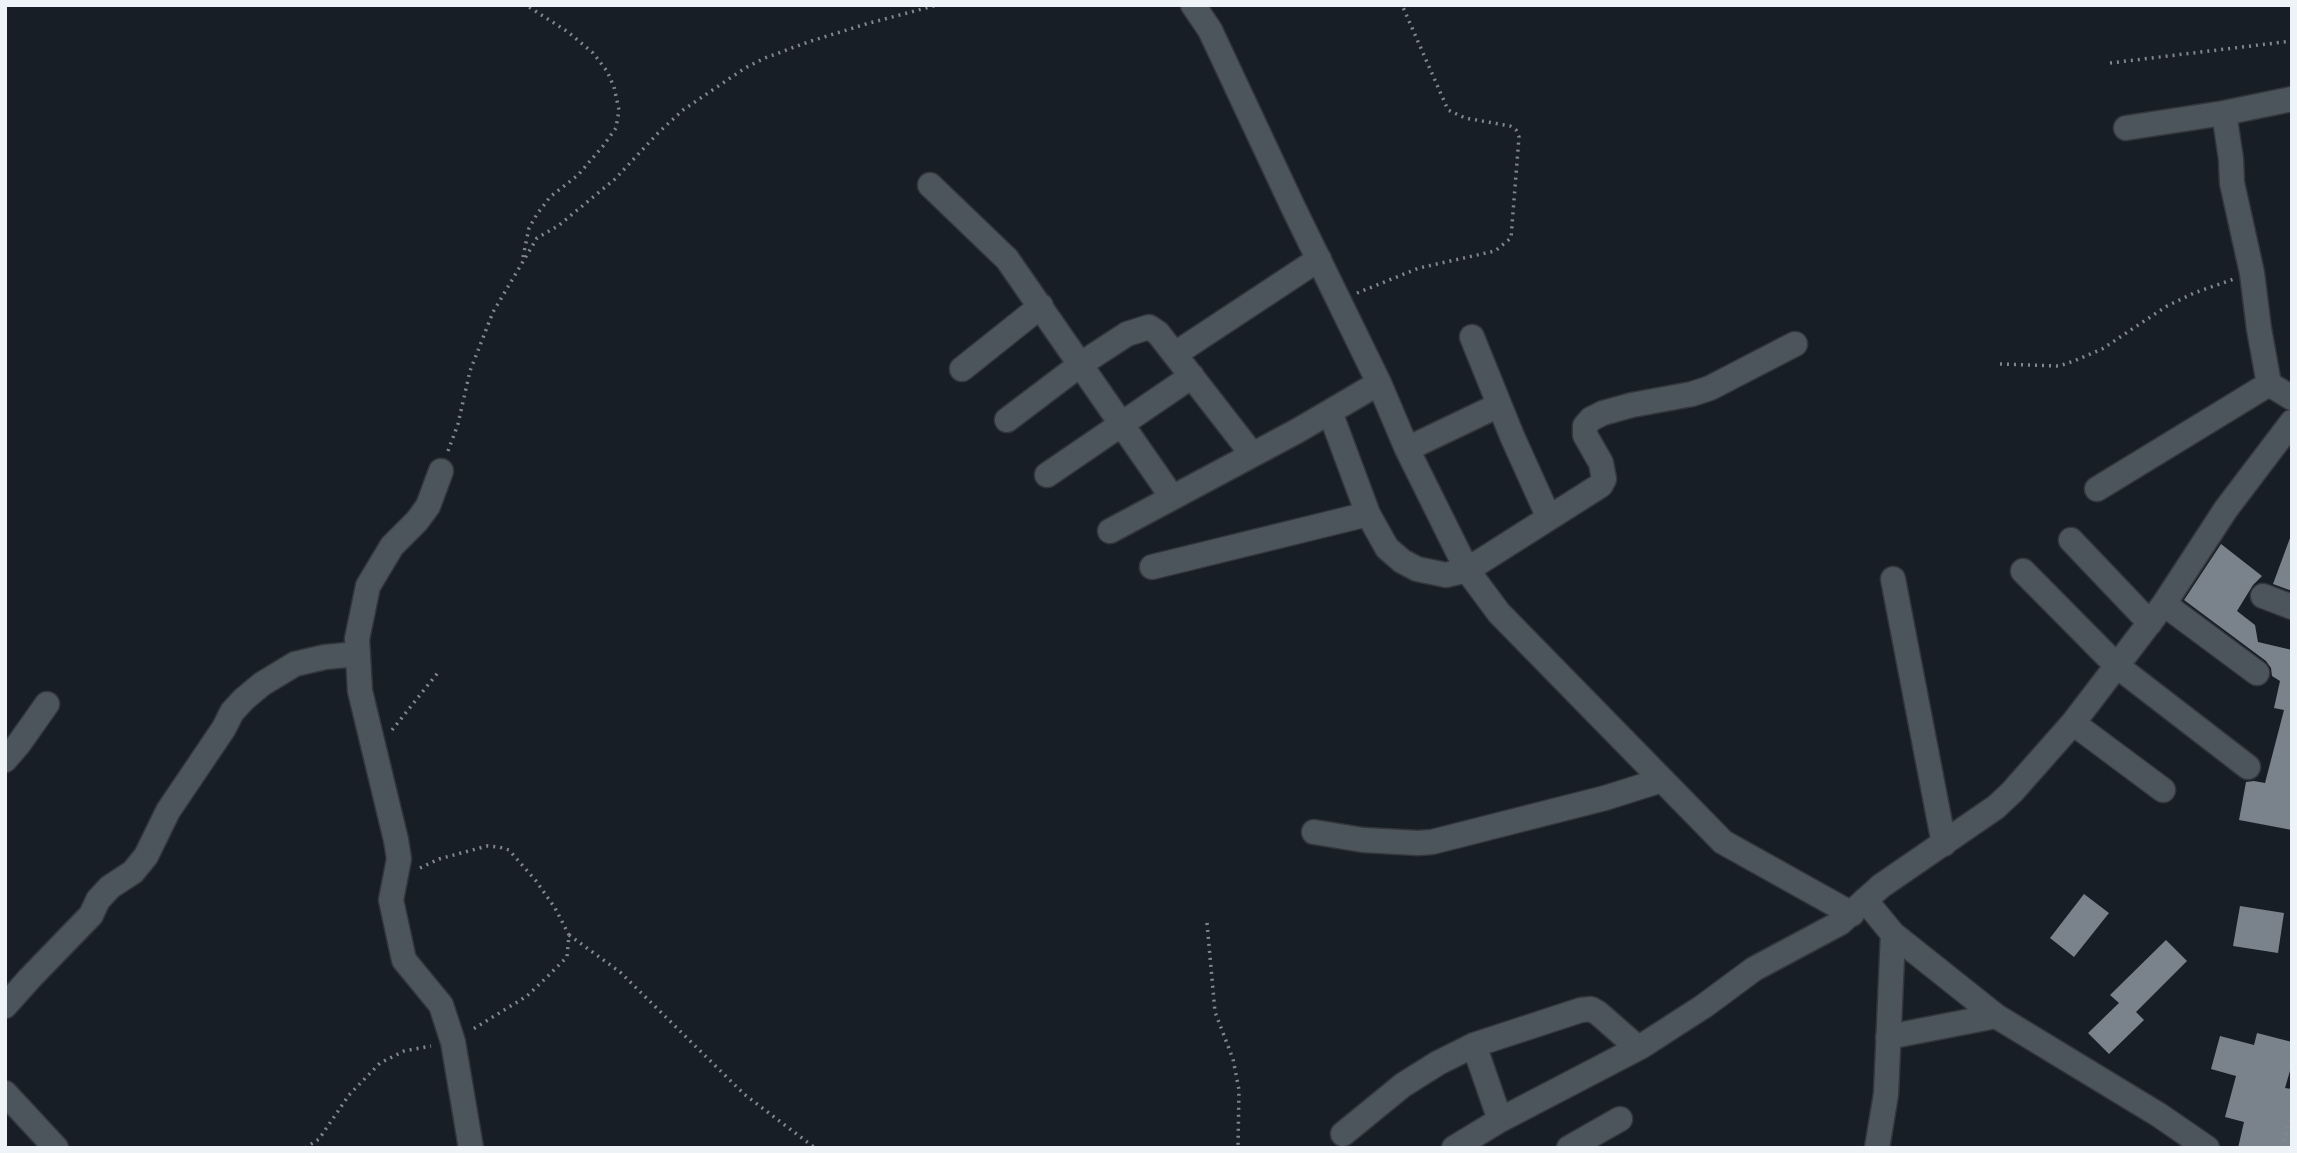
<!DOCTYPE html>
<style>
body{margin:0}
#map{position:relative;width:2297px;height:1153px;overflow:hidden;background:#181e25;font-family:Commissioner,sans-serif}
canvas{display:block}
.frame{position:absolute;inset:0;border:7px solid #eef3f8;pointer-events:none}
</style>
<div id="map">
<canvas width="2297" height="1153"></canvas>
<div class="frame"></div>
</div>
<script>
const g = document.querySelector('canvas').getContext('2d');
g.lineJoin = 'round';
function fillPath(path, color) { g.fillStyle = color; g.fill(path, 'evenodd'); }
const toPath = rows => new Path2D(rows.map(r => 'M' + r).join(''));
function strokePath(path, color, width, dash) { g.strokeStyle = color; g.lineWidth = width; g.lineCap = dash ? 'butt' : 'round'; g.setLineDash(dash || []); g.stroke(path); }
const building = toPath([
 [2290,538,2292,538,2292,591,2273,584],
 [2221,544,2262,576,2253,585,2237,611,2255,625,2258,642,2292,650,2292,830,2239,820,2246,782,2254,781,2265,783,2284,710,2274,708,2280,681,2272,676,2271,668,2266,661,2184,600],
 [2084,894,2109,913,2074,957,2050,938],
 [2240,906,2284,913,2278,953,2233,946],
 [2166,940,2187,961,2136,1012,2144,1020,2109,1054,2088,1033,2119,1003,2110,995],
 [2257,1033,2292,1042,2292,1064,2285,1088,2292,1089,2292,1148,2238,1148,2244,1122,2225,1117,2236,1076,2211,1069,2220,1036,2254,1045]
]);
const path = toPath([
 [2110,63,2292,41],
 [523,257,529,228,537,214,550,197,578,175,603,146,616,128,619,110,614,87,607,71,593,53,568,32,526,5],
 [1357,293,1419,268,1495,251,1511,238,1519,137,1516,130,1510,126,1465,118,1448,110,1402,5],
 [2000,364,2059,366,2074,361,2102,349,2167,306,2194,293,2234,279],
 [448,451,458,424,470,371,493,312,537,238,558,226,615,179,659,132,683,110,745,68,765,58,808,42,866,24,937,5],
 [392,730,440,670],
 [420,868,439,859,487,846,499,847,509,850,536,881,555,908,569,935,567,957,547,977,527,996,470,1031],
 [1207,923,1215,1012,1233,1059,1239,1090,1238,1148],
 [569,935,620,972,744,1094,815,1148],
 [305,1148,319,1139,349,1095,380,1063,404,1051,431,1046],
 [2281,1148,2292,1114]
]);
const minor = toPath([
 [1193,5,1210,30,1293,207,1379,383,1407,449,1467,570,1499,613,1723,842,1852,914],
 [2292,99,2224,113,2231,159,2232,183,2252,273,2259,329,2269,384,2292,398],
 [2126,128,2224,113],
 [930,185,1007,259,1172,497],
 [1472,337,1512,436,1549,518],
 [1175,354,1319,259],
 [962,369,1041,306],
 [1330,412,1368,514,1387,548,1402,561,1417,569,1446,575,1467,570,1601,485,1604,479,1601,463,1585,435,1585,426,1591,419,1603,413,1632,405,1692,394,1710,388,1795,344],
 [1007,420,1081,364,1127,334,1149,327,1158,333,1252,454],
 [1407,449,1499,405],
 [441,471,428,506,417,521,392,546,368,586,357,639,360,691,396,840,399,859,391,900,404,960,441,1005,453,1042,471,1148],
 [1047,475,1192,376],
 [2097,489,2269,384],
 [1110,531,1297,431,1379,383],
 [2071,540,2150,623],
 [1152,567,1368,514],
 [2023,571,2117,666,2248,767],
 [1893,579,1944,844],
 [2263,596,2292,607],
 [2164,604,2257,673],
 [2073,723,2163,790],
 [5,760,18,745,47,704],
 [1314,832,1363,840,1418,843,1432,842,1605,798,1662,780],
 [1865,900,1893,934,1996,1016,2159,1115,2207,1148],
 [5,1006,30,978,91,915,98,900,110,887,133,872,146,856,168,811,224,728,232,712,244,699,262,684,295,664,325,657,358,654],
 [1888,1037,1996,1016],
 [1474,1045,1500,1120],
 [5,1093,56,1148],
 [1343,1134,1403,1085,1438,1063,1474,1045,1581,1010,1591,1009,1598,1013,1638,1048],
 [1454,1148,1500,1120,1642,1046,1704,1006,1754,969,1840,923,1881,886,1996,807,2012,792,2073,723,2164,604,2226,509,2292,422],
 [1569,1148,1620,1119],
 [1877,1148,1886,1094,1893,934]
]);
fillPath(building, '#7a828b');
strokePath(minor, '#33373d', 27);
strokePath(path, '#81878d', 3.5, [2, 5]);
strokePath(minor, '#4d555c', 24);
</script>
